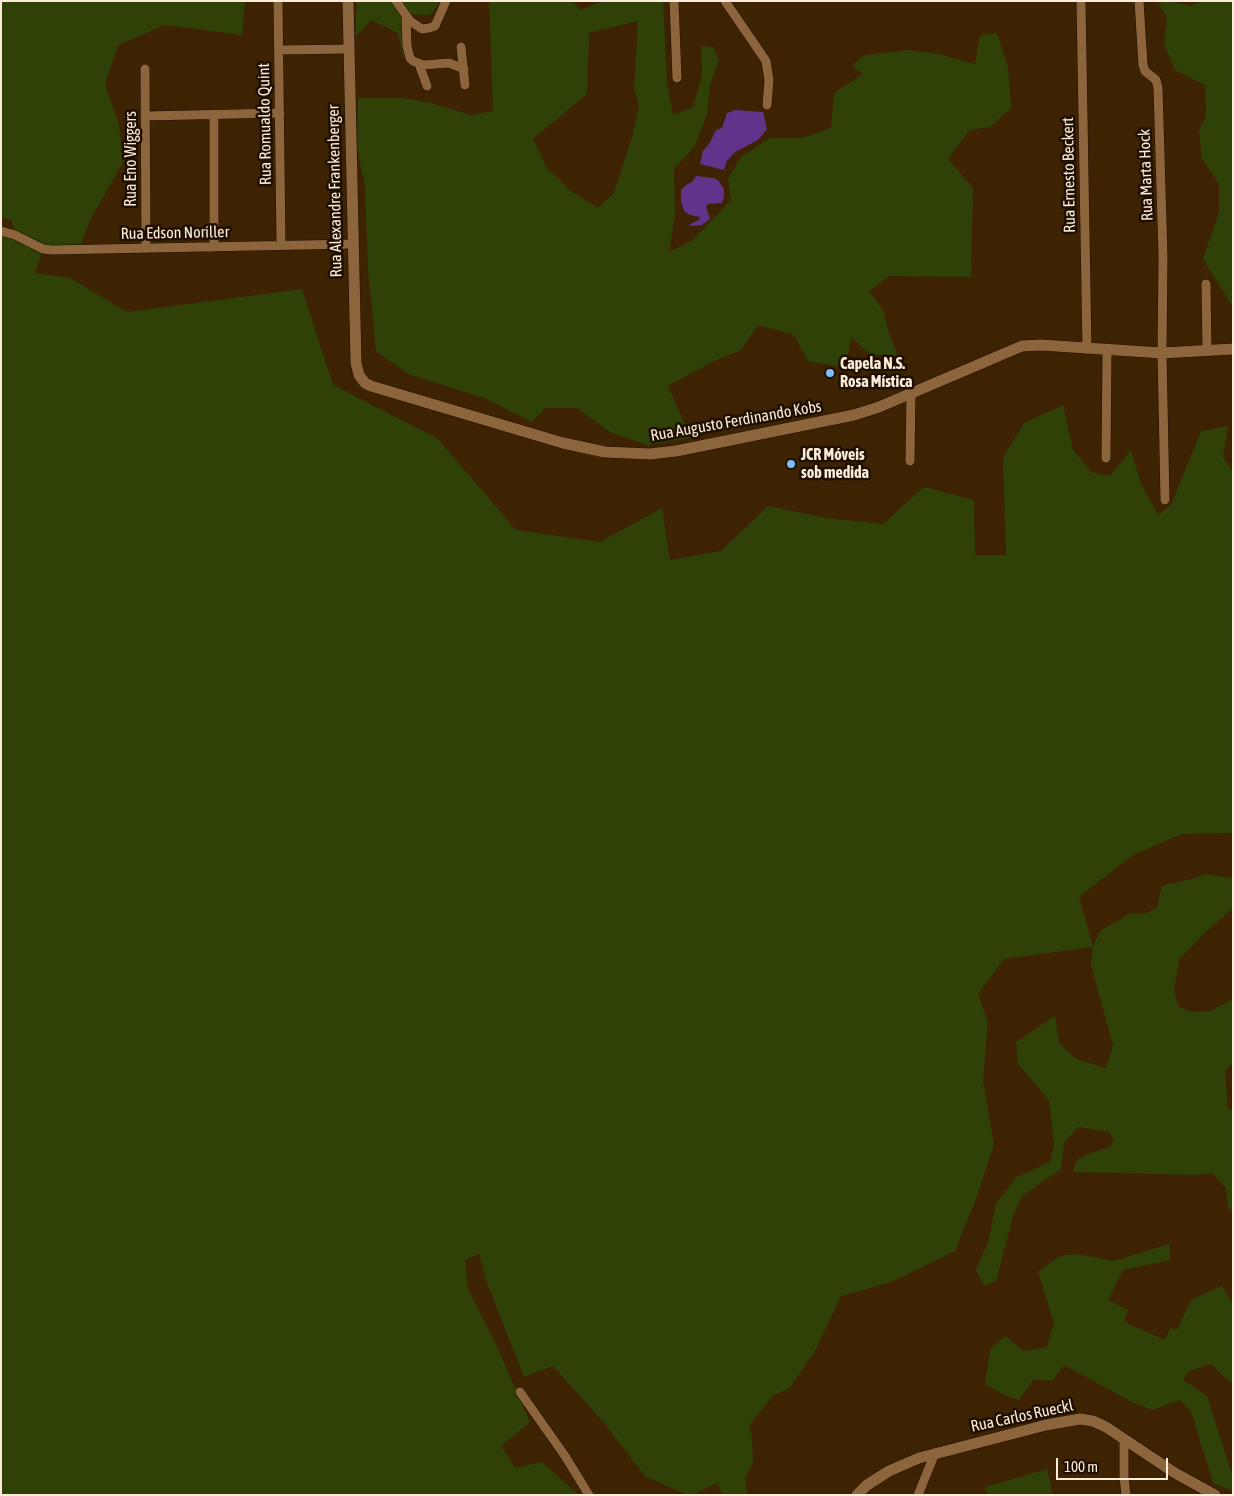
<!DOCTYPE html>
<meta charset="utf-8">
<style>
body{margin:0}
#map{position:relative;width:1234px;height:1496px;overflow:hidden;background:#3e2302;font-family:"Asap Condensed",sans-serif}
canvas{display:block}
.frame{position:absolute;inset:0;border:2px solid #feecda;pointer-events:none}
.scale{position:absolute;left:1056px;top:1458px;width:112px;height:22px;box-sizing:border-box;border:2px solid #feecda;border-top:0;padding-left:6px;font-size:15px;line-height:18px;white-space:nowrap;color:#feecda;-webkit-text-stroke:4px #1e0f01;paint-order:stroke}
</style>
<div id="map">
<canvas width="1234" height="1496"></canvas>
<div class="frame"></div>
<div class="scale">100 m</div>
</div>
<script>
const g = document.querySelector('canvas').getContext('2d');
g.lineJoin = 'round';
function fillPath(path, color) { g.fillStyle = color; g.fill(path, 'evenodd'); }
const toPath = rows => new Path2D(rows.map(r => 'M' + r).join(''));
function strokePath(path, color, width, dash) { g.strokeStyle = color; g.lineWidth = width; g.lineCap = dash ? 'butt' : 'round'; g.setLineDash(dash || []); g.stroke(path); }
function label(font, color, halo, rows, align = 'center') {
  g.font = font + ' "Asap Condensed",sans-serif'; g.lineWidth = 5; g.setLineDash([]); g.textBaseline = 'middle'; g.strokeStyle = halo; g.fillStyle = color; for (const [text, x, y, turn = 0] of rows) {
    g.save(); g.translate(x, y); g.rotate((+turn || 0) * Math.PI / 180); g.textAlign = isNaN(turn) ? turn : align; if (halo) g.strokeText(text, 0, 0); g.fillText(text, 0, 0); g.restore();
  }
}
const green = toPath([
 [1,1,245,1,242,35,165,25,118,45,105,84,119,125,123,162,89,222,79,250,43,249,35,273,70,278,127,312,302,289,333,385,437,438,516,530,600,542,662,508,670,560,721,551,768,506,826,518,883,524,924,487,974,500,975,555,1006,555,1003,458,1024,423,1063,405,1073,450,1091,472,1110,476,1131,450,1141,484,1158,515,1171,505,1201,431,1228,426,1223,457,1233,472,1233,833,1182,834,1133,855,1079,897,1093,946,1100,931,1131,913,1144,914,1157,908,1162,886,1191,879,1206,874,1230,878,1233,876,1233,908,1202,935,1179,960,1174,990,1178,1006,1190,1012,1211,1011,1231,1000,1233,1003,1233,1063,1225,1070,1228,1108,1233,1111,1233,1211,1228,1208,1226,1188,1212,1173,1197,1175,1073,1172,1077,1160,1091,1153,1109,1147,1114,1140,1109,1132,1078,1127,1064,1143,1061,1169,1022,1196,1013,1216,996,1281,984,1286,976,1270,988,1242,996,1204,1017,1177,1050,1162,1054,1144,1049,1100,1018,1064,1016,1042,1055,1016,1059,1043,1076,1059,1106,1068,1113,1045,1091,965,1093,947,1004,959,978,994,988,1022,983,1081,994,1144,977,1196,955,1251,891,1282,841,1296,815,1351,789,1389,774,1395,749,1425,752,1436,753,1463,745,1478,747,1495,723,1495,717,1483,692,1495,687,1495,645,1476,605,1424,553,1366,524,1377,487,1283,479,1254,465,1260,468,1289,498,1349,530,1422,501,1446,515,1468,542,1462,579,1495,1,1495,1,231,15,234,12,220,1,218],
 [357,1,441,1,430,15,405,14,404,62,398,33,371,20,355,37],
 [489,1,572,1,581,10,602,1,663,1,667,84,673,115,693,107,702,76,701,46,713,47,719,60,710,85,707,113,695,146,674,169,675,216,669,252,693,240,731,200,728,178,742,156,770,138,802,138,831,128,834,93,863,74,852,66,864,55,909,50,939,54,975,64,980,35,997,33,1008,67,1011,108,990,127,970,130,948,159,973,188,971,277,889,276,869,291,883,310,888,330,898,357,870,354,851,337,846,368,808,361,794,335,758,325,741,350,714,361,668,386,691,438,647,445,610,432,577,408,545,408,532,422,487,399,408,374,376,351,368,270,365,186,357,149,358,98,403,98,431,103,471,115,493,111],
 [638,21,634,88,639,105,633,134,614,193,598,208,571,191,547,168,533,139,587,94,589,33],
 [1158,1,1169,1,1191,6,1202,1,1233,1,1233,307,1203,259,1219,212,1219,184,1202,159,1199,130,1206,116,1205,85,1175,70,1164,44,1167,19],
 [1169,1244,1170,1260,1123,1270,1108,1300,1128,1310,1124,1322,1165,1340,1170,1328,1177,1330,1191,1300,1222,1286,1233,1305,1233,1383,1224,1377,1211,1364,1189,1371,1183,1380,1207,1396,1233,1477,1233,1491,1213,1483,1191,1411,1180,1400,1152,1410,1130,1401,1064,1365,1052,1381,1033,1380,1019,1400,1004,1395,985,1384,990,1350,1005,1336,1024,1351,1047,1347,1054,1323,1038,1272,1052,1261,1064,1255,1077,1254,1114,1261],
 [1047,1469,1053,1495,987,1495,985,1487]
]);
const water = toPath([
 [735,110,763,112,767,129,758,140,735,152,726,162,724,170,700,164,703,151,709,144,716,130,722,128,727,113],
 [696,176,713,178,718,180,724,189,724,197,722,203,708,204,706,207,710,219,702,225,694,226,688,225,699,220,700,217,690,215,684,211,681,201,681,190,686,185,692,182]
]);
const minor = toPath([
 [278,1,281,245],
 [396,1,410,21,422,29,429,28,435,26,446,1],
 [674,1,677,78],
 [725,1,766,61,769,80,767,105],
 [1081,1,1087,349],
 [1139,1,1143,65,1145,71,1156,80,1158,88,1163,256,1162,353,1165,500],
 [406,16,407,46,410,58,413,61,423,65,449,63,464,69],
 [461,47,465,85],
 [279,50,349,49],
 [419,64,427,86],
 [145,69,146,248],
 [214,115,214,247],
 [146,116,280,113],
 [1,231,15,235,43,249,52,250,353,244],
 [1206,284,1207,351],
 [1106,458,1107,350],
 [910,461,911,393],
 [520,1392,565,1456,589,1495],
 [1124,1440,1124,1477,1126,1495],
 [918,1495,935,1453]
]);
const tertiary = toPath([
 [348,1,356,363,359,375,365,383,371,386,563,443,605,452,650,454,676,451,854,415,879,407,1022,346,1041,345,1162,353,1233,349],
 [857,1495,867,1485,889,1471,919,1458,1046,1425,1080,1419,1093,1421,1106,1427,1175,1473,1215,1495]
]);
const markers = [
 [830,373,5,"#7bbef8"],
 [791,464,5,"#7bbef8"]
];
const streetNames = [
 ["Rua Romualdo Quint",265,124,-91],
 ["Rua Eno Wiggers",131,159,-90],
 ["Rua Ernesto Beckert",1069,175,-91],
 ["Rua Marta Hock",1146,175,-92],
 ["Rua Alexandre Frankenberger",335,191,-91],
 ["Rua Edson Noriller",175,233,-1],
 ["Rua Augusto Ferdinando Kobs",736,421,-10],
 ["Rua Carlos Rueckl",1022,1416,-12]
];
const poiNames = [
 ["Capela N.S.",840,364],
 ["Rosa Mística",840,382],
 ["JCR Móveis",801,455],
 ["sob medida",801,473]
];
fillPath(green, '#304108');
fillPath(water, '#61338a');
strokePath(minor, '#200d00', 10);
strokePath(tertiary, '#200d00', 12);
strokePath(minor, '#8d653c', 9);
strokePath(tertiary, '#8d653c', 11);
for (const [x, y, r, color] of markers) { const dot = new Path2D(); dot.arc(x, y, r, 0, 2 * Math.PI); g.fillStyle = color; g.fill(dot); strokePath(dot, '#1e0f01', 2); }
label('16px', '#feecda', '#1e0f01', streetNames);
label('bold 16px', '#feecda', '#1e0f01', poiNames, 'left');
</script>
